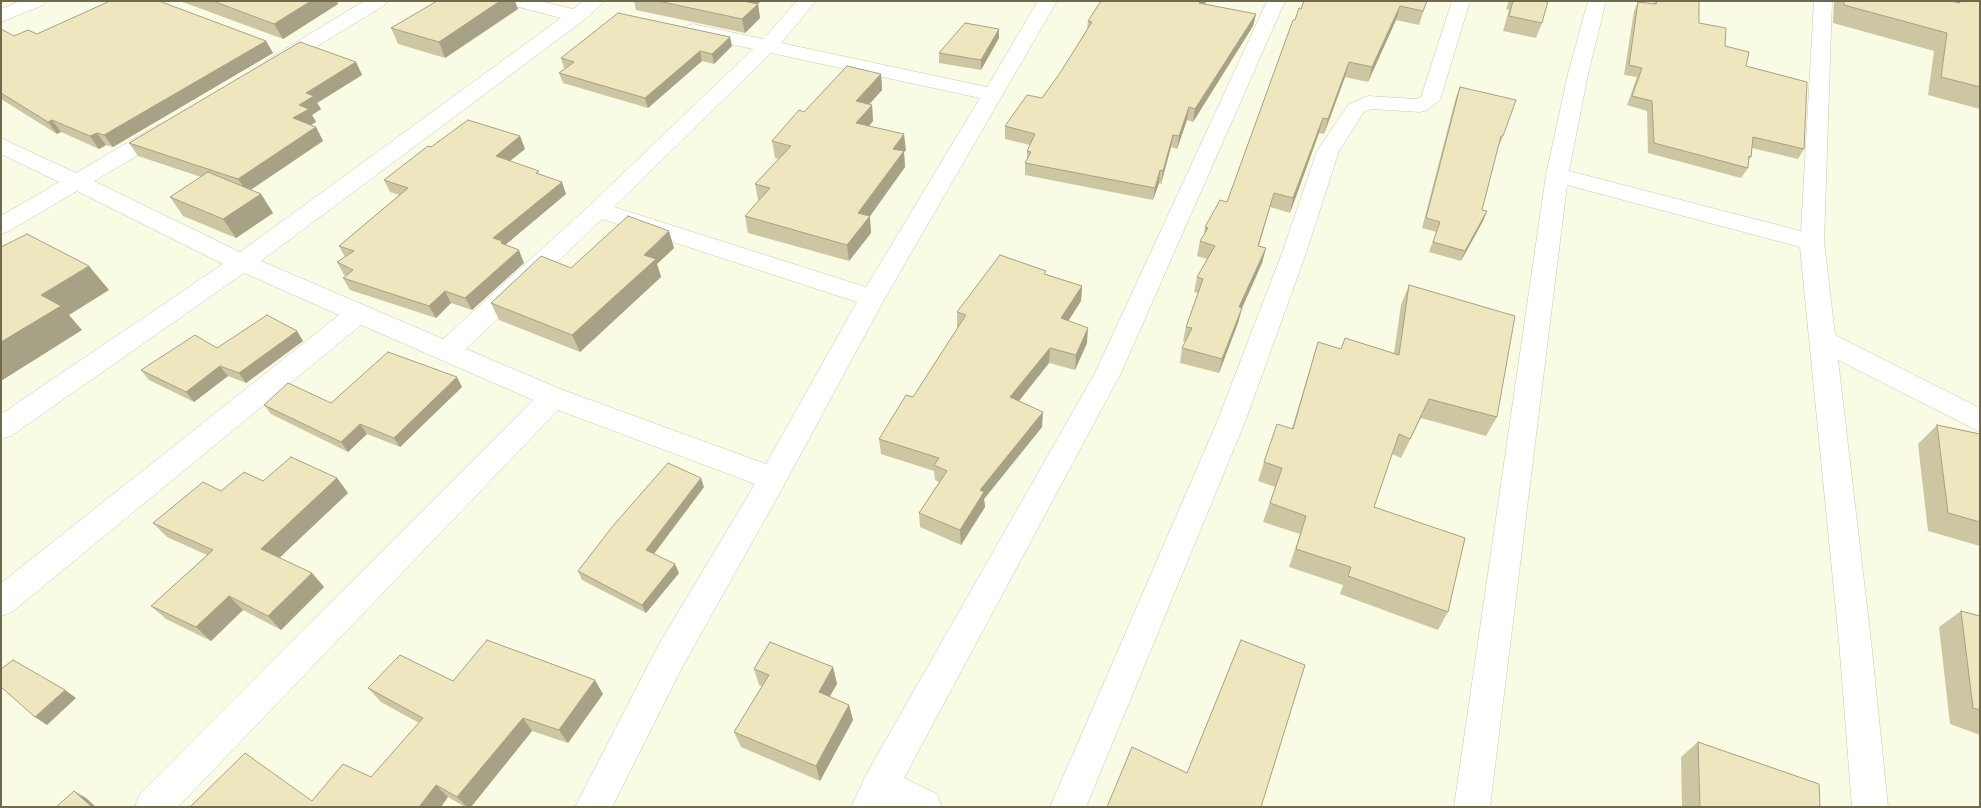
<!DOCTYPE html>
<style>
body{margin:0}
#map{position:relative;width:1981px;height:808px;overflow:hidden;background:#fafbe4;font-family:Mulish,sans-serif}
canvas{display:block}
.frame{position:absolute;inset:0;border:2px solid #71694c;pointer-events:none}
</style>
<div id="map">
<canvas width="1981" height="808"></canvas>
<div class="frame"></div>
</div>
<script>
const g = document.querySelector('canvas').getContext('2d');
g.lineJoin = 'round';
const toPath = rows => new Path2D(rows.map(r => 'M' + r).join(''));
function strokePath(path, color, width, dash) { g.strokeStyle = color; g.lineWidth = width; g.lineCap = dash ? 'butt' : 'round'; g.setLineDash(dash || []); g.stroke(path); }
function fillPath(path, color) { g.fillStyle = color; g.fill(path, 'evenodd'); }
const street = toPath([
 [20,1,46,1,44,5,1,22,1,9,20,1],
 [364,1,387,1,385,5,281,68,274,70,267,68,264,64,267,60,364,1],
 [509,1,541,1,573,9,584,1,605,1,584,20,261,261,443,339,590,205,753,49,686,34,683,30,686,26,693,24,763,39,797,1,816,1,781,43,987,87,1038,1,1057,1,885,298,783,487,683,666,612,807,575,807,659,644,755,484,558,410,178,807,135,807,140,794,533,400,361,325,12,612,1,616,1,583,339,315,244,273,11,436,1,439,1,414,223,264,77,191,9,231,1,234,1,216,59,182,1,154,1,138,76,173,157,125,165,124,173,125,176,130,173,135,94,181,240,252,561,18,511,5,509,1],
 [771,53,980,98,866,287,614,207,771,53],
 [602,219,857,302,766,464,563,390,466,349,602,219],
 [1267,1,1285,1,1121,373,904,778,937,794,942,807,851,807,867,773,1095,373,1267,1],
 [1452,1,1470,1,1440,100,1427,110,1420,112,1371,109,1364,112,1339,151,1306,253,1245,422,1086,807,1050,807,1217,422,1282,253,1317,151,1349,104,1368,96,1416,99,1421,97,1452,1],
 [1588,1,1606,1,1588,74,1569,171,1801,231,1814,1,1832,1,1824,242,1835,335,1980,408,1980,432,1838,360,1871,641,1888,807,1852,807,1839,641,1800,247,1567,185,1490,807,1454,807,1546,175,1568,74,1588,1]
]);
const wall = toPath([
 [180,1,337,1,338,4,283,39],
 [634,1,760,1,758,4,760,18,745,33,636,10],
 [1304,1,1427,1,1419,25,1396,20,1368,82,1345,77,1324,134,1319,133,1290,213,1270,207,1259,246,1266,248,1262,263,1242,308,1238,323,1219,373,1180,363,1182,348,1186,342,1183,341,1186,327,1198,293,1194,292,1197,277,1207,259,1197,256,1200,241,1204,235,1205,227,1227,202,1295,20,1301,9],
 [1509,1,1548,1,1542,23,1536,38,1503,31,1509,10,1506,9],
 [1654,1,1699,1,1699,23,1746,66,1804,149,1798,159,1752,148,1751,157,1748,161,1748,168,1741,178,1648,153,1647,111,1627,105,1637,77,1624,75,1634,11,1638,2,1653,4],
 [1834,1,1980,1,1980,109,1928,95,1934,51,1833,23],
 [1204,4,1256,14,1253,26,1193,122,1187,120,1177,149,1171,147,1161,184,1159,183,1153,200,1025,175,1025,163,1027,160,1027,151,1030,145,1005,139,1005,126,1042,98,1060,73,1087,29,1088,21],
 [518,9,445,58,398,44,391,28],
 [1,29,14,36,266,41,273,53,113,147,106,145,99,149,61,132,57,134,1,99],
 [999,29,999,38,981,70,939,63,939,53],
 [732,46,714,64,702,61,648,108,563,83,559,73,566,68,564,68,561,58],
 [356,62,362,75,317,103,321,109,312,115,316,122,310,125,316,127,323,141,251,190,261,194,273,213,236,238,183,216,170,197,201,177,138,156,129,143],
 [881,74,882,90,869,104,872,105,873,121,869,126,906,150,904,152,905,167,869,216,871,233,849,261,748,233,745,216,759,200,758,200,755,184,779,159,775,158,772,141,804,112],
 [1460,87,1503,136,1499,146,1498,146,1482,210,1487,211,1483,221,1461,261,1429,252,1436,232,1422,228,1456,97],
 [520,136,525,149,510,161,540,174,566,194,505,245,524,263,472,310,451,303,436,318,350,290,343,278,346,276,344,275,337,262,345,257,339,246,399,195,390,192,384,180,431,147],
 [674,248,657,264,661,277,580,352,499,320,491,303,571,268],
 [1046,274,1082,286,1081,301,1068,321,1087,343,1075,370,1049,363,1019,401,1042,427,984,499,985,507,961,545,920,527,919,513,939,482,935,480,934,471,881,454,879,439,913,397,958,327,957,327,957,312],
 [1409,285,1497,417,1486,436,1421,418,1401,458,1392,454,1374,507,1448,612,1438,630,1340,594,1343,585,1289,567,1300,534,1263,522,1275,487,1258,481,1264,462,1292,428,1318,342,1341,349,1394,353,1401,305],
 [297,331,303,341,246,383,228,376,194,402,149,380,141,370,217,348],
 [462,387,400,447,367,434,348,452,271,414,264,405,331,403],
 [1937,425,1980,434,1980,546,1928,531,1918,444],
 [337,478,348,493,279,558,312,573,324,587,281,630,243,610,211,641,166,619,151,606,207,555,167,537,153,523,221,491,263,481],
 [704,487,654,554,679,573,646,613,582,580,578,571],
 [1961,611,1980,616,1980,735,1950,724,1939,627],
 [833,667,837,684,829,696,849,705,853,720,820,781,741,747,734,732,762,686,759,685,754,669],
 [453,681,603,694,568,743,532,731,471,807,465,807,448,797,312,801,371,777,419,723,381,702,368,688],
 [1698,742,1820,807,1682,807,1681,757]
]);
const shadedWall = toPath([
 [311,1,337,1,338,4,283,39,274,24],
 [500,1,515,1,518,9,445,58,439,42],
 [743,1,760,1,760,2,758,4,760,18,745,33,742,19],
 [1200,1,1207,1,1197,15,1199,3],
 [1400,6,1396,20,1368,82,1372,67],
 [1256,14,1253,26,1193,122,1195,109],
 [999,29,999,38,981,70,981,60],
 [730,37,732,46,714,64,712,54],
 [266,41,273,53,113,147,104,135],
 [700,51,702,61,648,108,645,98],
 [356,62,362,75,317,103,321,109,312,115,316,122,301,131,293,118,306,93],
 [1349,62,1345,77,1324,134,1328,119],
 [881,74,882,90,858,117,856,101],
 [872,105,873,121,858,139,856,123],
 [1189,107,1187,120,1177,149,1179,136],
 [1323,118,1319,133,1290,213,1293,198],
 [52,120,61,132,57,134,48,122],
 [316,127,323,141,247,192,238,179],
 [97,133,106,145,99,149,90,136],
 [904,134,906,150,904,152,905,167,866,222,870,216,871,233,849,261,847,245,858,213,893,149],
 [1173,135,1171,147,1161,184,1163,171],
 [520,136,525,149,501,168,496,156],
 [1160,170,1159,183,1153,200,1155,188],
 [562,182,566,194,504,246,493,238],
 [1274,193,1270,207,1254,261,1258,246],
 [261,194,273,213,236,238,223,219],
 [1487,211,1483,221,1461,261,1465,251],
 [669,231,674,248,657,264,661,277,580,352,572,335,644,255],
 [1266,248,1262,263,1242,308,1238,323,1219,373,1222,359,1239,307],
 [519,250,524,263,472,310,465,298],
 [89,266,109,290,69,315,82,330,1,381,1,342,41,295],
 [1082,286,1081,301,1060,334,1061,318],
 [445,291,451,303,436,318,429,306],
 [1088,328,1087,343,1075,370,1076,355],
 [297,331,303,341,246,383,239,373],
 [1050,348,1049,363,1010,412,1010,397],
 [220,366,228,376,194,402,186,392],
 [457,377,462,387,400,447,394,438],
 [1043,412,1042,427,984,499,985,507,961,545,960,530,980,490],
 [360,424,367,434,348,452,341,442],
 [337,478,348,493,273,564,261,549],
 [701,478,704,487,650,559,646,550],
 [675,564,679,573,646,613,642,605],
 [312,573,324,587,281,630,268,616],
 [229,596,243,610,211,641,196,627],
 [833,667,837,684,823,708,819,692],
 [595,680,603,694,568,743,559,730],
 [65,690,76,698,47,725,35,717],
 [849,705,853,720,820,781,816,766],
 [523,718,532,731,471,807,467,807,457,797],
 [436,785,448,797,441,807,419,807],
 [74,791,86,798,96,807,92,807]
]);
const building = toPath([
 [110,1,159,1,266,41,104,135,97,133,90,136,52,120,48,122,1,93,1,29,14,36,28,30,37,34,110,1],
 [213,1,311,1,274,24,213,1],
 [437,1,500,1,439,42,391,28,437,1],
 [658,1,743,1,758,4,742,19,658,1],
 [1101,1,1200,1,1199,3,1256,14,1195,109,1189,107,1179,136,1173,135,1163,171,1160,170,1155,188,1025,163,1031,152,1027,151,1035,134,1005,126,1027,95,1042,98,1060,73,1092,22,1088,21,1101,1],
 [1304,1,1427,1,1423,11,1400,6,1372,67,1349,62,1328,119,1323,118,1293,198,1274,193,1258,246,1266,248,1239,307,1242,308,1222,359,1182,348,1192,328,1186,327,1203,279,1197,277,1215,246,1200,241,1208,228,1205,227,1220,200,1227,202,1293,20,1295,20,1299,8,1301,9,1304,1],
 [1513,1,1548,1,1542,23,1509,16,1513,1],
 [1657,1,1699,1,1699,23,1726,28,1725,46,1749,52,1746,66,1807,82,1804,149,1753,137,1751,157,1749,156,1748,168,1654,143,1652,101,1632,96,1642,68,1629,65,1638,2,1656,4,1657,1],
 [1844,1,1950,1,1960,3,1959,1,1980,1,1980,87,1941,77,1947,33,1844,5,1844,1],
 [618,13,730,37,712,54,700,51,645,98,559,73,574,62,561,58,618,13],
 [965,23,999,29,981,60,939,53,965,23],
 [300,42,356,62,306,93,314,96,299,105,309,109,293,118,316,127,238,179,129,143,300,42],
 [847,66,881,74,856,101,872,105,856,123,904,134,893,149,904,151,858,213,870,216,847,245,745,216,770,188,755,184,791,146,772,141,799,110,804,112,847,66],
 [1460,87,1516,100,1503,136,1501,136,1482,210,1487,211,1465,251,1433,242,1440,222,1426,218,1460,87],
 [468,120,520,136,496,156,539,171,536,173,562,182,493,238,502,241,501,243,519,250,465,298,445,291,429,306,343,278,353,270,337,262,354,251,339,246,408,188,384,180,428,146,431,147,468,120],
 [208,172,261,194,223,219,170,197,208,172],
 [628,216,669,231,644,255,656,259,572,335,491,303,541,256,571,268,628,216],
 [27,234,89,266,41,295,61,306,1,342,1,247,27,234],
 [1000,255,1046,271,1044,274,1082,286,1061,318,1088,328,1076,355,1050,348,1010,397,1043,412,980,490,984,492,960,530,919,513,947,471,934,465,939,458,879,439,906,395,913,397,966,315,957,312,1000,255],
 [1409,285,1515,316,1497,417,1429,399,1410,439,1399,434,1374,507,1465,538,1448,612,1348,576,1351,567,1296,549,1306,516,1270,503,1282,468,1264,462,1277,424,1293,429,1318,342,1341,349,1345,338,1399,355,1409,285],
 [267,315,297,331,239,373,220,366,186,392,141,370,195,335,217,348,267,315],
 [388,352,457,377,394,438,360,424,341,442,264,405,288,383,331,403,388,352],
 [1937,425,1980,434,1980,522,1948,513,1937,425],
 [291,457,337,478,261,549,312,573,268,616,229,596,196,627,151,606,213,550,153,523,203,482,221,491,244,472,263,481,291,457],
 [668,463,701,478,646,550,675,564,642,605,578,571,612,527,668,463],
 [1961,611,1980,616,1980,710,1973,708,1961,611],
 [487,640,595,680,559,730,523,718,457,797,436,785,419,807,190,807,245,753,312,801,343,764,371,777,423,718,368,688,400,655,453,681,487,640],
 [1241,640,1305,665,1261,807,1107,807,1132,747,1187,773,1241,640],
 [770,642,833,667,819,692,849,705,816,766,734,732,769,675,754,669,770,642],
 [13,660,65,690,35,717,1,687,1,669,13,660],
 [1698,742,1819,784,1820,807,1700,807,1698,742],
 [74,791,92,807,56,807,74,791]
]);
strokePath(street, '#cbc7ac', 1);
fillPath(street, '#fff');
fillPath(wall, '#cdc6a3');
fillPath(shadedWall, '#a7a185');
fillPath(building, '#eee6be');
strokePath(building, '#a7a185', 1);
</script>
